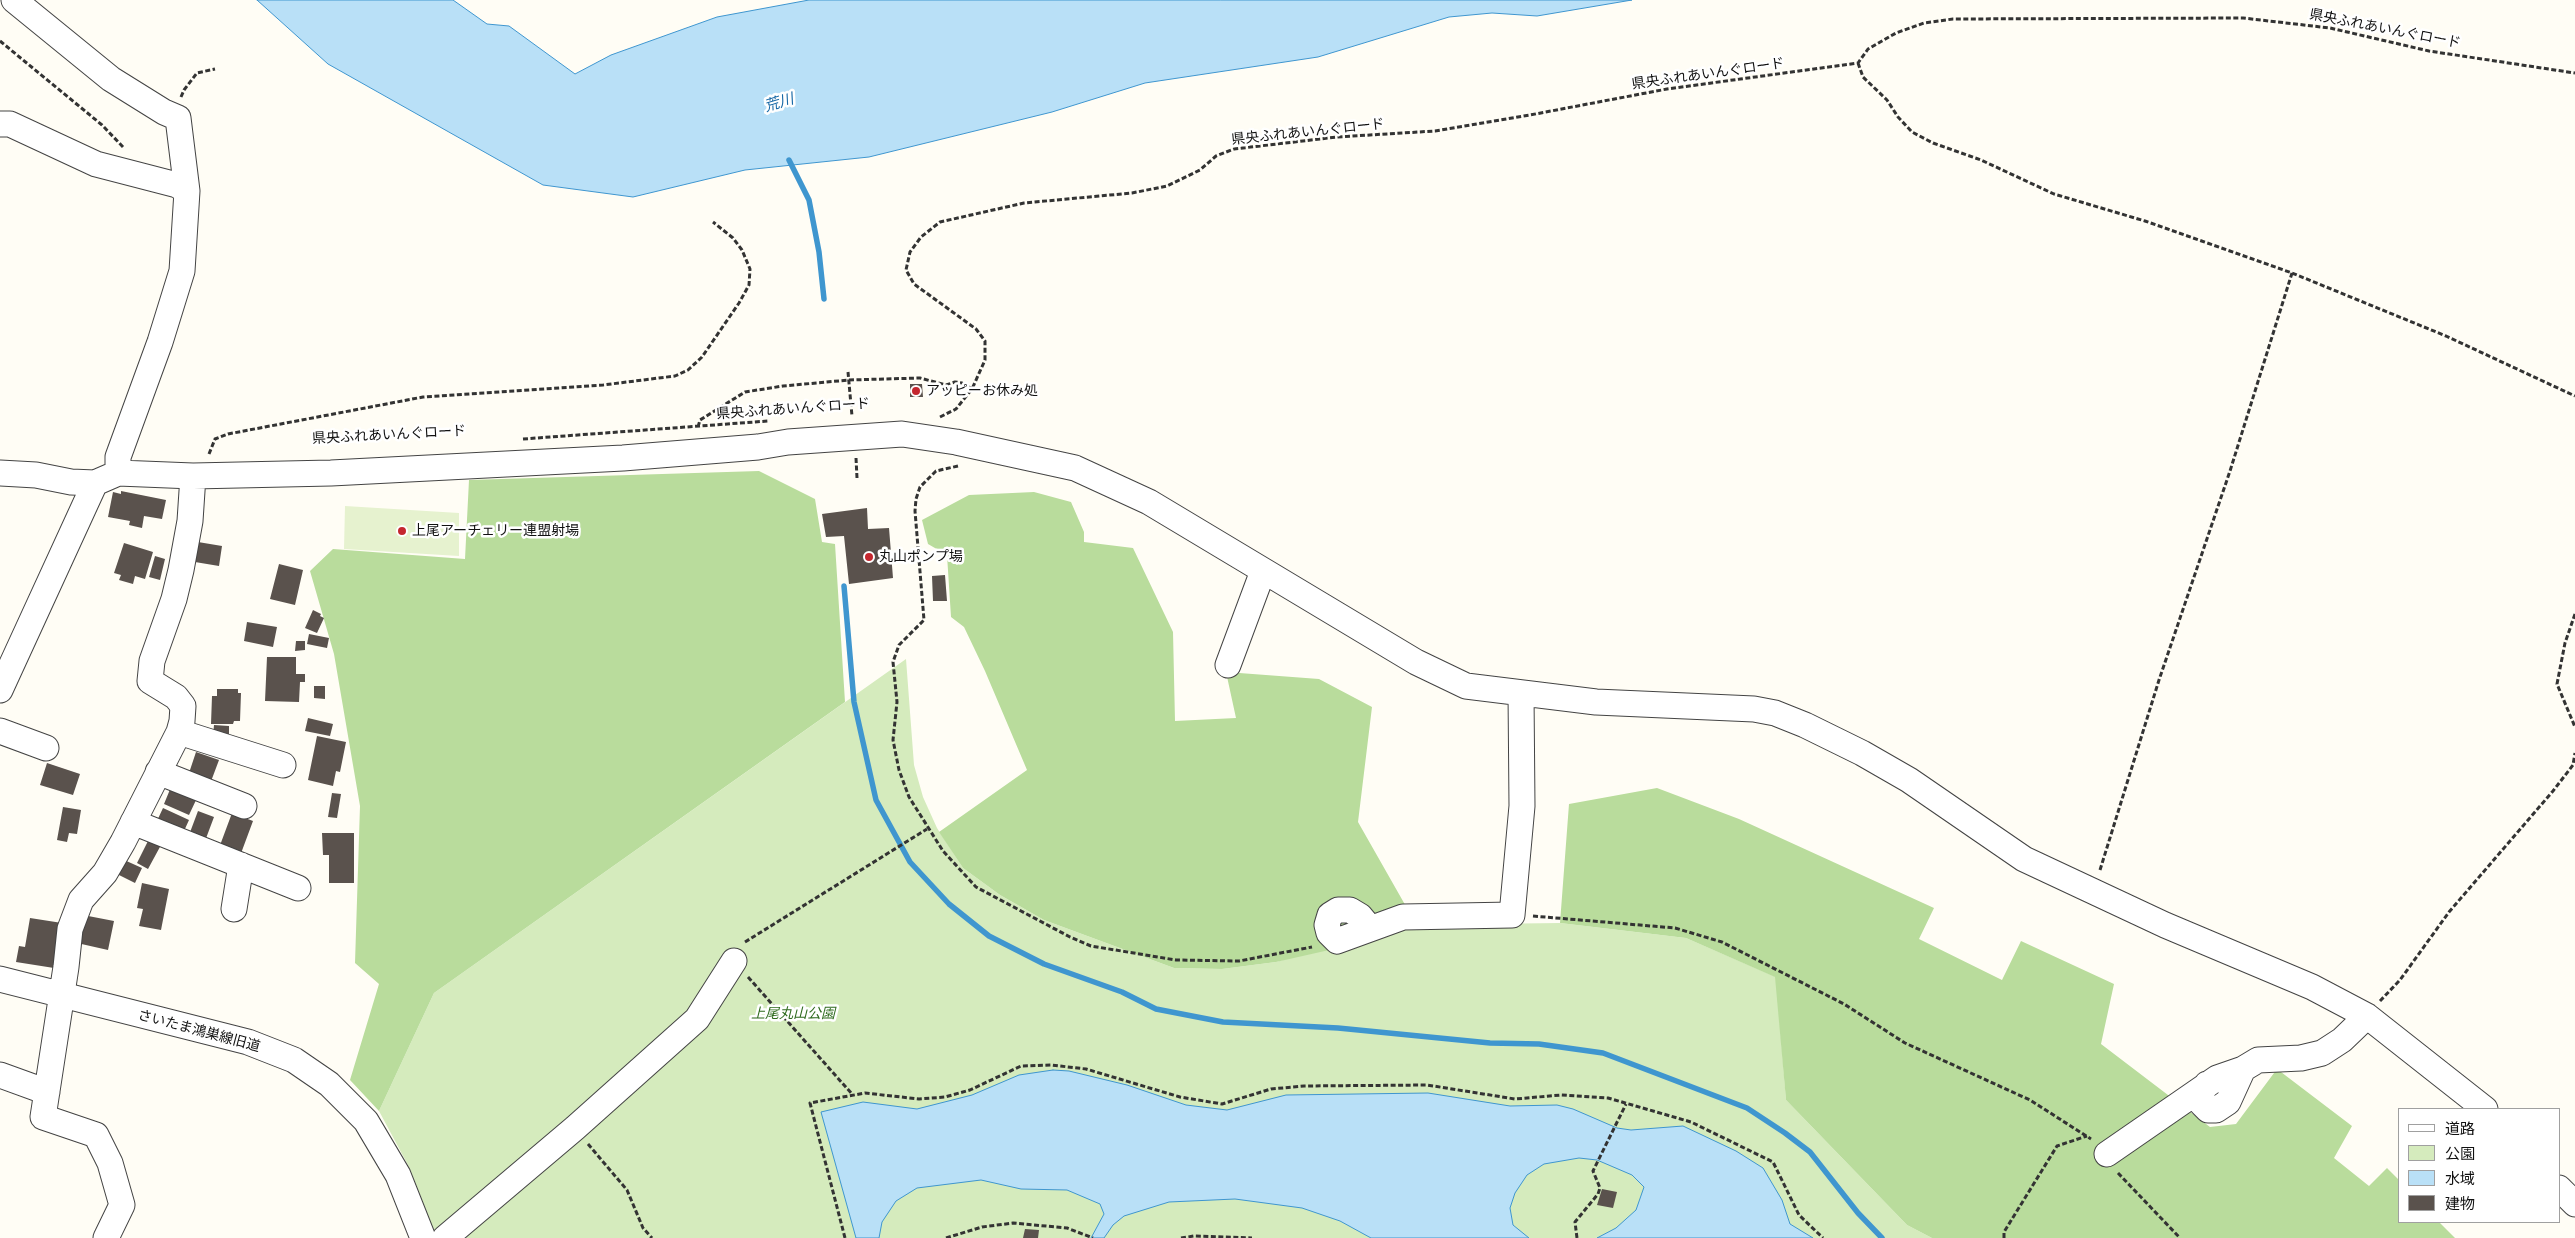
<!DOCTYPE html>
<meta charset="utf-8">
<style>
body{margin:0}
#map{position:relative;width:2575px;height:1238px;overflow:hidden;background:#fffdf5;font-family:Literata,"Noto Sans JP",serif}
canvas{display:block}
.legend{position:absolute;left:2398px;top:1108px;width:162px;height:115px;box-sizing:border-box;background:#fff;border:1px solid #a0a0a0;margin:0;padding:6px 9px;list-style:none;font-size:15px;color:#111}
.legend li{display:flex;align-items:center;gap:10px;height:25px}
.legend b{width:25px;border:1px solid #a0a0a0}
</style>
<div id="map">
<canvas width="2575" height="1238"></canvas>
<ul class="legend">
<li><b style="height:6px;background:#fff"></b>道路</li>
<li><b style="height:14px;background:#d5ebbd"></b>公園</li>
<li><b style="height:14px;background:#b9e0f7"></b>水域</li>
<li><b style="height:14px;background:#5a524d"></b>建物</li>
</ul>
</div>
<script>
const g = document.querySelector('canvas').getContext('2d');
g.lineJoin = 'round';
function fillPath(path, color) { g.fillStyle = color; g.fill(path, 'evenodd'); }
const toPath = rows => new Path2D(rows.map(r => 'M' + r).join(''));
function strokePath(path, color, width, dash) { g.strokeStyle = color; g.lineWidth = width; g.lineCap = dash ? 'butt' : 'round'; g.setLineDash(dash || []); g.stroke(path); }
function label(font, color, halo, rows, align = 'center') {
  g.font = font + ' Literata,"Noto Sans JP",serif'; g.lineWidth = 5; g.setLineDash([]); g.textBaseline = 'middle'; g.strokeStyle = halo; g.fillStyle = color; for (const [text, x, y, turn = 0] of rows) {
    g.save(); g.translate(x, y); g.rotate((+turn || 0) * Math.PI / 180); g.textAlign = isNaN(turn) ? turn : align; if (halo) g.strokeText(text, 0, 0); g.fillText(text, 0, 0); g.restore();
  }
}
const green = toPath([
 [906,659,914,765,923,797,937,828,963,868,1000,895,1044,920,1174,968,1222,969,1276,962,1402,925,1560,923,1686,938,1776,977,1786,1100,1907,1225,1932,1238,437,1238,409,1167,379,1111,434,993]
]);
const forest = toPath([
 [759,471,815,499,822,542,835,544,845,702,434,993,379,1111,350,1080,379,984,355,963,360,806,334,654,310,571,333,549,465,559,469,480],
 [1034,492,1071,502,1084,532,1084,542,1133,548,1173,632,1175,721,1236,718,1226,672,1319,679,1372,707,1358,822,1416,924,1347,946,1276,962,1222,969,1174,968,1044,920,1000,895,963,868,939,832,1027,770,985,671,964,627,951,617,947,555,928,544,922,520,969,495],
 [1657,788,1739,819,1934,908,1919,939,2002,980,2021,941,2114,984,2101,1044,2210,1127,2236,1124,2277,1069,2352,1126,2334,1158,2369,1186,2387,1168,2399,1180,2399,1222,2439,1222,2455,1238,1932,1238,1907,1225,1786,1100,1775,977,1686,938,1560,923,1569,804]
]);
const pitch = toPath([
 [345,506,459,513,459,556,344,549]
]);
const water = toPath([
 [257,0,453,0,487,24,509,26,575,74,611,55,717,17,809,0,1632,0,1537,16,1492,13,1449,17,1318,57,1145,83,1052,112,869,157,745,170,633,197,543,185,328,64,257,0],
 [1053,1070,1069,1071,1127,1085,1186,1105,1227,1110,1286,1095,1428,1093,1510,1106,1557,1105,1573,1109,1617,1128,1631,1130,1683,1126,1736,1151,1763,1168,1782,1200,1790,1224,1813,1238,1597,1238,1616,1228,1636,1210,1644,1187,1632,1175,1597,1160,1579,1158,1544,1164,1527,1175,1515,1193,1510,1208,1513,1225,1529,1238,1371,1238,1340,1221,1302,1208,1235,1199,1169,1202,1124,1216,1113,1225,1104,1238,1091,1238,1104,1214,1100,1204,1067,1190,1021,1189,981,1180,917,1188,896,1201,882,1222,879,1238,856,1238,821,1112,863,1102,917,1109,972,1095,1019,1075,1053,1070]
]);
const stream = toPath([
 [789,160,809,200,819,252,824,299],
 [844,586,854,702,876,800,910,862,949,904,989,936,1044,964,1122,992,1156,1009,1223,1022,1338,1028,1490,1043,1539,1044,1603,1053,1747,1108,1785,1133,1810,1152,1858,1213,1882,1238]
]);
const building = toPath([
 [910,384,922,384,923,397,910,397],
 [121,491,166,500,162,519,144,516,142,528,129,525,130,521,108,517,113,492,121,494],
 [867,508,868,529,889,528,893,578,849,584,844,536,826,537,822,514],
 [198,542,222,546,219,566,195,562],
 [124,543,153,552,145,579,135,576,133,584,119,580,121,575,114,573],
 [155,556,165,559,160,580,149,577],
 [279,564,303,570,295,605,270,599],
 [945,575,947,601,933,601,932,576],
 [313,610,321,614,320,616,324,618,317,633,305,628],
 [247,622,277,627,273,647,244,641],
 [309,634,329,638,327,648,307,644],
 [296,641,305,641,305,650,295,651],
 [267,657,296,657,296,674,305,674,305,682,300,682,299,702,265,701],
 [314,686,325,686,325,699,314,698],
 [217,689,238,689,238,693,241,693,240,721,234,721,233,724,211,724,212,696,217,696],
 [308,718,333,724,330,736,305,731],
 [214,725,229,726,229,737,213,736],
 [317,736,346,742,340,772,336,771,333,786,308,780],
 [196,752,219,760,210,784,188,776],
 [47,763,80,774,73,795,40,785],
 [171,787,197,798,189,815,164,804],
 [332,793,341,794,337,818,328,817],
 [63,807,81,810,77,834,69,833,67,842,57,840],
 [163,808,189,820,184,831,156,823],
 [198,811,214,817,205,841,189,835],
 [232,813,253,821,240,856,219,848],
 [322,833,354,833,354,883,329,883,329,855,323,855],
 [149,839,161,845,148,869,137,863],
 [122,859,142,868,135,883,115,873],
 [142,883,169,889,161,930,139,926,143,909,137,908],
 [83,915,114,921,108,950,77,943],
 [30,918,62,923,54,968,16,962,19,946,25,947],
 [1602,1189,1617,1192,1613,1208,1597,1205],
 [1025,1229,1039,1230,1038,1238,1023,1238]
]);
const path = toPath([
 [0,41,102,125,124,148],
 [1858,63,1863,77,1887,100,1898,117,1912,132,1933,143,1981,160,2054,194,2145,221,2292,273,2446,336,2575,396],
 [181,97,184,90,197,73,215,69],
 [848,372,852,416],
 [940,417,956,409,972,389,985,360,985,341,976,329,914,284,906,270,910,252,921,237,940,222,1024,203,1132,193,1167,186,1200,170,1216,156,1234,149,1337,137,1435,131,1530,115,1667,89,1858,63,1868,49,1896,33,1924,23,1953,19,2243,18,2330,28,2429,51,2575,73],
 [698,427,700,420,745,392,783,386,849,380,920,378,946,385,955,382,962,383,972,389],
 [523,439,768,421],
 [209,454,215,439,228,434,423,397,603,385,675,376,688,370,702,357,739,303,749,285,750,269,742,250,733,238,713,222],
 [856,458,857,478],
 [958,466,936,471,920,487,916,499,915,511,924,620,899,645,893,662,897,702,893,740,899,770,909,797,943,851,976,887,1070,937,1091,946,1176,960,1239,961,1312,947],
 [2575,614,2565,643,2557,684,2575,727],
 [2100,870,2159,680,2230,471,2292,273],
 [1533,916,1675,928,1722,942,1844,1004,1905,1043,2030,1100,2091,1139],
 [745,942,927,829],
 [748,977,852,1094],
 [2380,1001,2400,980,2449,912,2553,791,2573,765,2575,753],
 [588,1144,627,1190,643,1228,652,1238],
 [2118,1173,2180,1238],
 [845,1238,810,1103,865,1093,919,1099,945,1097,970,1090,1021,1066,1051,1065,1086,1069,1180,1097,1222,1104,1271,1089,1304,1086,1427,1085,1515,1099,1561,1095,1608,1098,1691,1122,1773,1162,1799,1215,1823,1238],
 [946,1238,982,1227,1013,1223,1067,1228,1093,1238],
 [1181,1238,1194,1236,1252,1238],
 [1577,1238,1575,1222,1598,1194,1600,1188,1593,1171,1626,1104],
 [2004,1238,2004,1232,2057,1146,2087,1136]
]);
const minor = toPath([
 [14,0,111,79,164,112,178,118,187,191,182,271,160,342,118,457,118,473],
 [0,124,10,124,96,164,177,185,187,191],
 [0,473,36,475,71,482,95,483,118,473,193,476,331,473,623,458,758,447,788,442,902,434,956,442,1075,468,1149,502,1416,662,1466,686,1596,702,1754,709,1775,713,1805,725,1862,753,1909,780,2024,859,2165,925,2312,987,2367,1016,2485,1109],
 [1228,665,1263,571],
 [0,690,95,483],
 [0,731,46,748],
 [179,732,283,765],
 [158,772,244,806],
 [133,822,298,888],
 [234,909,241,865],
 [1370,928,1360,916,1350,910,1338,910,1330,915,1327,925,1329,933,1337,941,1403,917,1512,915,1522,806,1521,693],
 [0,979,248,1042,294,1060,329,1084,366,1121,398,1175,423,1238],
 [0,1075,47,1092],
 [2207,1084,2199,1096,2202,1104,2208,1110,2216,1110,2228,1102,2243,1069],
 [2107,1154,2217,1078,2243,1069,2258,1060,2301,1058,2322,1053,2342,1040,2367,1016],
 [2559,1188,2575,1204],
 [106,1238,122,1205,110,1163,96,1135,43,1117,66,967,70,929,81,900,105,873,123,842,179,732,182,721,183,706,176,697,150,681,152,661,174,599,181,570,190,521,193,476],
 [445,1238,575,1128,697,1019,734,961]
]);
const markers = [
 [916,391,5,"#c4262e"],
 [402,531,5,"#c4262e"],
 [869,557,5,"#c4262e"]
];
const streetNames = [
 ["県央ふれあいんぐロード",2385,29,11],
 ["県央ふれあいんぐロード",1708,74,-8],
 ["県央ふれあいんぐロード",1308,132,-6],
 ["県央ふれあいんぐロード",793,409,-4],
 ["県央ふれあいんぐロード",389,435,-3],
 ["さいたま鴻巣線旧道",199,1031,15]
];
const poiNames = [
 ["アッピーお休み処",926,391],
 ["上尾アーチェリー連盟射場",412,531],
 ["丸山ポンプ場",879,557]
];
const parkNames = [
 ["上尾丸山公園",793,1014]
];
const waterNames = [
 ["荒川",779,103,-17]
];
fillPath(green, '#d5ebbd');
fillPath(forest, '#b9dc9c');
fillPath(pitch, '#e6f2cf');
fillPath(water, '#b9e0f7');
strokePath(water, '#3f96cf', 1);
strokePath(stream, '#3f96cf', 5.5);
fillPath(building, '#5a524d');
strokePath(minor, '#444', 27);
strokePath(path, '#333', 3, [5, 2.5]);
strokePath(minor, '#fff', 25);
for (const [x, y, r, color] of markers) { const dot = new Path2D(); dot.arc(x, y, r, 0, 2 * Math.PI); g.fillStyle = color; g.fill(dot); strokePath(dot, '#fff', 2); }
label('14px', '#111', '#fff', streetNames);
label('14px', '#111', '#fff', poiNames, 'left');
label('italic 14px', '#2f6b1f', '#fff', parkNames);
label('italic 15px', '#1768a6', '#fff', waterNames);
</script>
